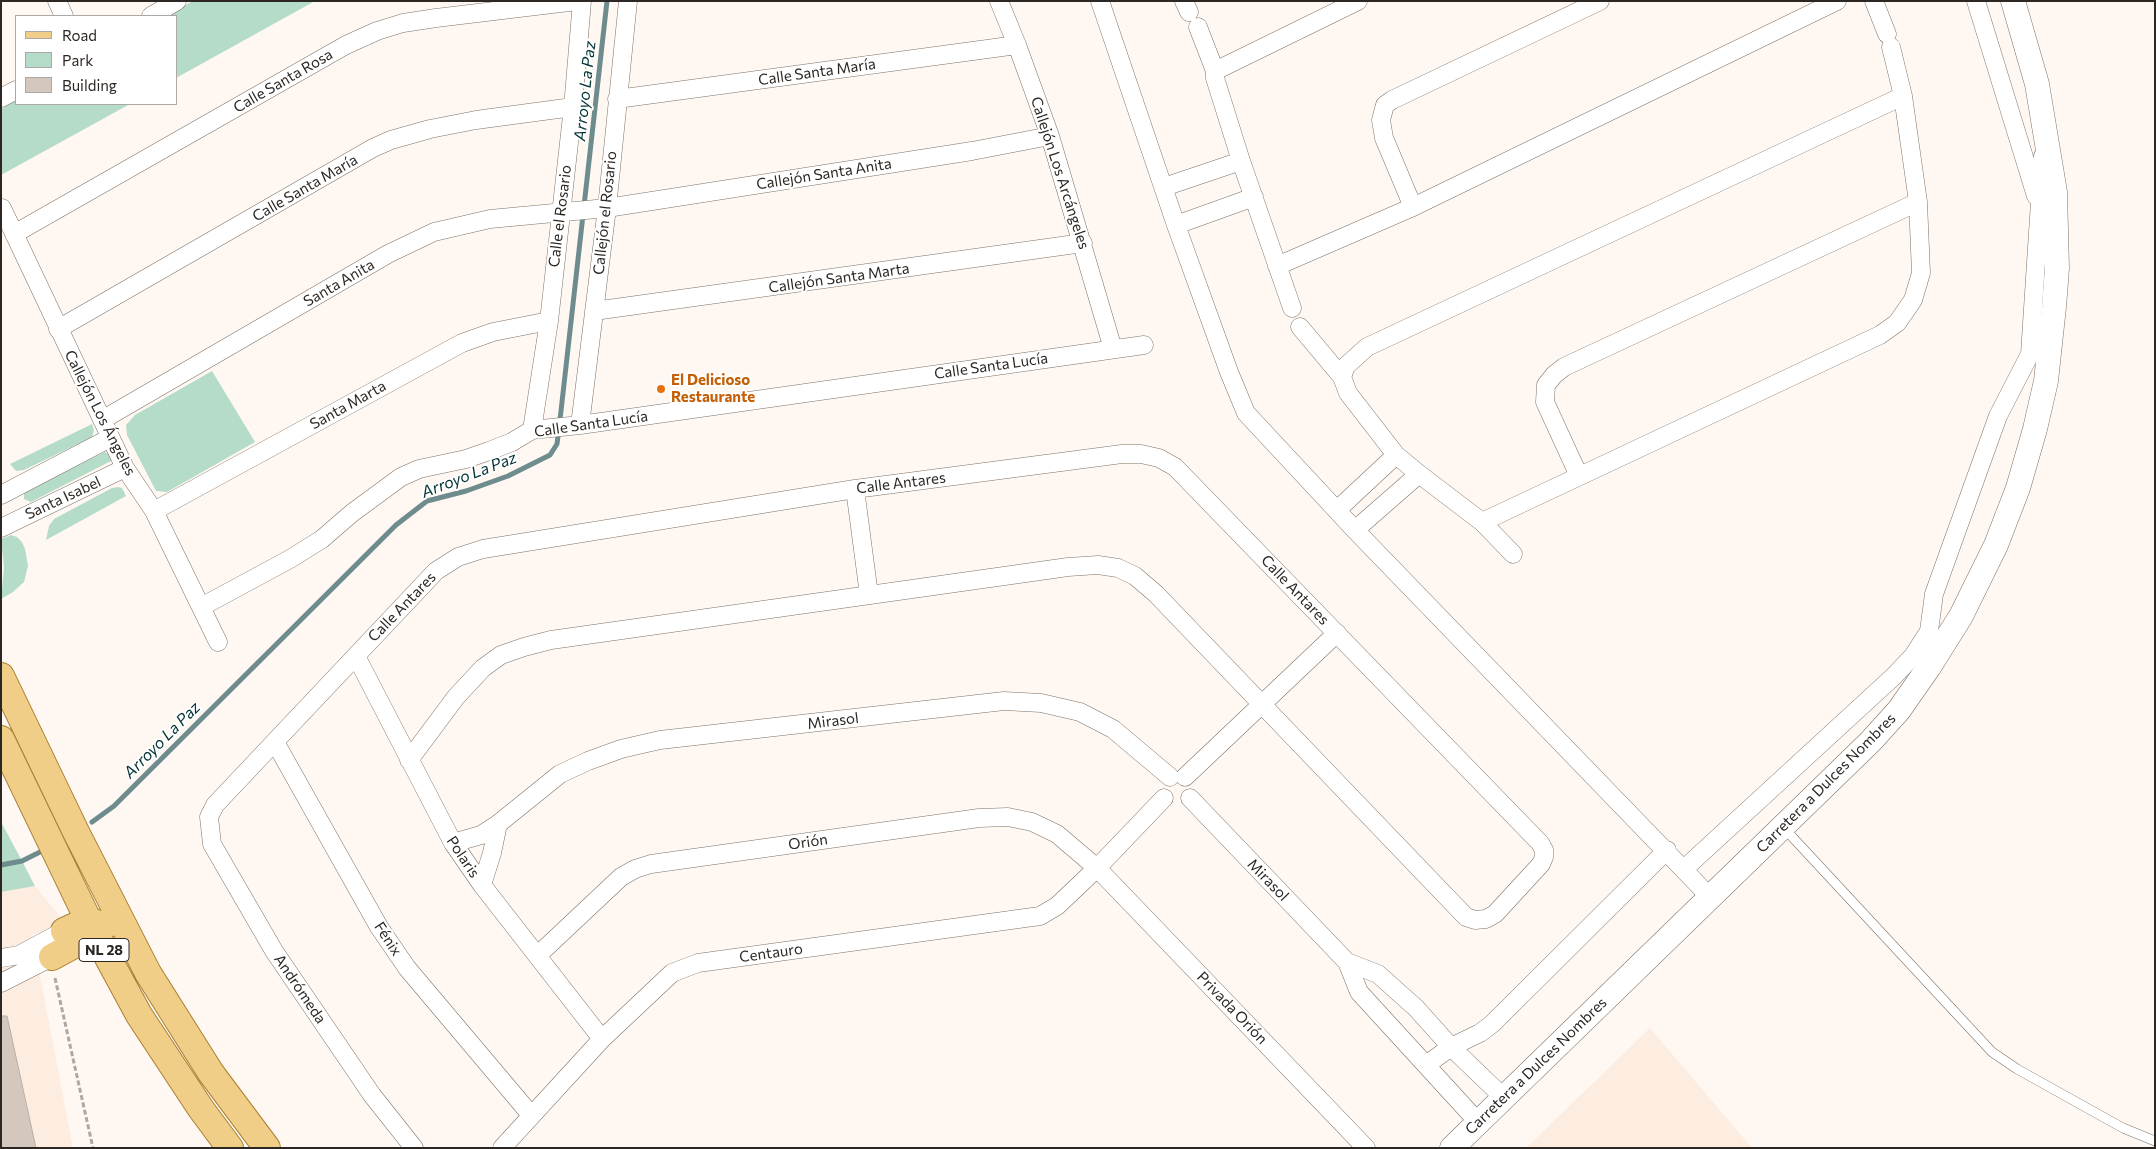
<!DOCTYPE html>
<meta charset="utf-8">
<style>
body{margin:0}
#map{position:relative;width:2156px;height:1149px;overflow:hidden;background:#fff7f1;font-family:Commissioner,sans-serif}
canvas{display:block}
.frame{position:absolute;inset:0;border:2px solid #2c2723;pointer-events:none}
.legend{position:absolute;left:15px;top:15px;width:162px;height:90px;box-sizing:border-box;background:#fff;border:1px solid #aba9a7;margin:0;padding:6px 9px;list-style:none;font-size:15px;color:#2c2723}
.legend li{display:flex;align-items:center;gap:10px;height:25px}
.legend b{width:25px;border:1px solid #aba9a7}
</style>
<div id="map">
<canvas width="2156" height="1149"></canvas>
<div class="frame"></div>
<ul class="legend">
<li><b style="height:6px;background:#f1ce88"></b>Road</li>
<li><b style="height:14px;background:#b4dcc8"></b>Park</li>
<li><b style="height:14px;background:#d4c8be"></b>Building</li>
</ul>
</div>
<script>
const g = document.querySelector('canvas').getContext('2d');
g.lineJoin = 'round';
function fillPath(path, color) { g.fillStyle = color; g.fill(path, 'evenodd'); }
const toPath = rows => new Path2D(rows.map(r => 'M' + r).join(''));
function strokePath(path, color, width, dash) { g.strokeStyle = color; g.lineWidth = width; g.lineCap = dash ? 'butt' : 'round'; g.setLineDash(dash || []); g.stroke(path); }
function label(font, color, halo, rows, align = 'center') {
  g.font = font + ' Commissioner,sans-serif'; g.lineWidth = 4; g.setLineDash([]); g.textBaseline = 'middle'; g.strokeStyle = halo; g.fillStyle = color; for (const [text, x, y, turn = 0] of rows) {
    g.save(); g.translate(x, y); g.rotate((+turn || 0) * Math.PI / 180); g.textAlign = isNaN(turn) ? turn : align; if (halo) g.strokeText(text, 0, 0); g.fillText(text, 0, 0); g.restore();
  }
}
const built = toPath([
 [35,886,71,930,32,934,73,1148,1,1148,1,892],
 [1650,1028,1752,1148,1526,1148]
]);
const green = toPath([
 [193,1,315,1,176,78,176,16,166,16],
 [16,100,16,104,130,104,1,175,1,109],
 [212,371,255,442,167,492,156,491,127,435,126,425,135,415],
 [92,424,94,430,92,437,24,470,16,471,10,464],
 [105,452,111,455,111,461,31,502,24,499,24,492],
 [118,487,122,488,126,496,46,540,49,526,54,519,112,488],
 [11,535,17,537,22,542,25,549,28,566,24,582,13,592,1,599,4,567,1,539],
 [1,822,22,861,35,886,1,892]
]);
const stream = toPath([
 [92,822,114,806,396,525,427,501,466,491,508,476,550,455,557,444,561,411,607,1],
 [1,865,22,861,42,851]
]);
const building = toPath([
 [1,1016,7,1016,36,1148,1,1148,1,1016]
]);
const path = toPath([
 [55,978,93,1148]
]);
const service = toPath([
 [1783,827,1992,1052,2017,1069,2123,1128,2155,1141]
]);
const minor = toPath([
 [57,1,64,16],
 [999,1,1017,45,1050,136,1113,349],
 [1100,1,1176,225,1229,372,1246,413,1355,530,1710,897],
 [1184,1,1189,12],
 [1874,1,1887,34],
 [1976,1,2036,196],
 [151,16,177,1],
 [1198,27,1215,71],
 [1891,47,1903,96],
 [1,98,16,90],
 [617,99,1017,45],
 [1164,187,1241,161],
 [1413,207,1384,138,1381,120,1385,105,1392,100,1600,1],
 [2,208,125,468,154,511,218,642],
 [1176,225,1254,197],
 [14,234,346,45,377,31,403,23,436,18,577,1],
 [1277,266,1413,207,1837,1],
 [1292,308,1241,161,1215,78,1215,71,1358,1],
 [594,311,1083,243],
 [1300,327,1342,377],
 [58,329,373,148,391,140,430,129,476,120,573,107],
 [102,420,388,254,434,232,490,219,607,208,972,151,1050,136],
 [580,425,607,208,628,1],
 [532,430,549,321,573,107,582,1],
 [1579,476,1545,402,1546,385,1554,375,1564,367,1918,202],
 [855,489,869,595],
 [1,495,110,438],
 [1337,510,1396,455],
 [154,511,462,343,493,332,549,321],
 [1482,522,1880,335,1897,323,1913,300,1921,273,1918,202,1903,96,1382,340,1367,347,1346,366,1342,377,1348,393,1396,455,1419,474,1482,522,1513,554],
 [1,528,125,468],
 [1355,530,1419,474],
 [201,607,290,559,322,539,352,513,401,477,419,469,466,459,489,451,512,442,532,430,580,425,1144,345],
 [356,656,453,843,482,885,602,1039],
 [275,742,379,927,407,968,531,1115],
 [409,760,456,697,483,668,501,655,524,647,551,640,1068,567,1098,565,1118,568,1135,576,1156,594,1466,917,1475,920,1486,919,1495,914,1541,864,1544,857,1544,850,1540,843,1175,467,1159,458,1141,454,1122,454,855,489,483,549,458,557,436,571,215,805,209,817,212,844,274,951,372,1095,414,1148],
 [1185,777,1337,633],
 [1190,798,1347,962,1359,992,1478,1122],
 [453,843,481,835,498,824,560,774,588,761,621,749,660,740,1004,701,1041,703,1080,712,1113,729,1170,777],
 [1684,869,1893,677,1913,656,1929,631,1934,594,1998,416,2030,354,2043,156],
 [482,885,492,853,498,824],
 [537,956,621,877,635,869,651,864,979,818,1008,817,1032,822,1057,834,1097,868,1366,1148],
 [1,958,19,955,58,934],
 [1347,962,1378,974,1416,1008,1451,1047,1503,1097],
 [1,983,52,957],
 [1426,1065,1451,1047,1480,1033,1492,1024,1667,850],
 [502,1148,602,1039,672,973,698,963,1040,916,1057,906,1097,868,1164,798]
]);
const secondary = toPath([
 [1452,1148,1871,741,1899,710,1929,667,1961,616,1996,545,2018,488,2035,429,2046,381,2054,307,2057,268,2055,192,2037,84,2013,1]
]);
const primary = toPath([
 [1,676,76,832,148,973,211,1073,267,1148],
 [1,739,93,930,139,1015,201,1109,230,1148],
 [64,931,88,920,105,926],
 [52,957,87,938,95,927]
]);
const markers = [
 [661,389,5,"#e8710a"]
];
const shields = [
 [104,950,50]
];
const shieldNames = [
 ["NL 28",104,950]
];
const streetNames = [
 ["Calle Santa María",817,72,-8],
 ["Calle Santa Rosa",283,81,-30],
 ["Callejón Los Arcángeles",1060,173,72],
 ["Callejón Santa Anita",824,174,-9],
 ["Calle Santa María",305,188,-30],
 ["Callejón el Rosario",605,213,-84],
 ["Calle el Rosario",560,216,-83],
 ["Callejón Santa Marta",839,278,-8],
 ["Santa Anita",339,283,-30],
 ["Calle Santa Lucía",991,366,-8],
 ["Santa Marta",348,405,-29],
 ["Callejón Los Ángeles",100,413,63],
 ["Calle Santa Lucía",591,424,-8],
 ["Calle Antares",901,483,-7],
 ["Santa Isabel",63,498,-25],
 ["Calle Antares",1295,590,46],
 ["Calle Antares",402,607,-46],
 ["Mirasol",833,721,-7],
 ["Carretera a Dulces Nombres",1826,783,-45],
 ["Orión",808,842,-8],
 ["Polaris",463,857,56],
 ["Mirasol",1268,880,46],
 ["Fénix",388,939,57],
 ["Centauro",771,953,-8],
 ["Andrómeda",300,989,56],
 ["Privada Orión",1232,1008,46],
 ["Carretera a Dulces Nombres",1536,1066,-44]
];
const foodNames = [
 ["El Delicioso",671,380],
 ["Restaurante",671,397]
];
const waterNames = [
 ["Arroyo La Paz",585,91,-84],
 ["Arroyo La Paz",469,475,-21],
 ["Arroyo La Paz",162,740,-45]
];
fillPath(built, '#fcede0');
fillPath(green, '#b4dcc8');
strokePath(stream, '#6e8c8e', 5);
fillPath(building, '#d4c8be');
strokePath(building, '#bbafa5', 1);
strokePath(service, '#7d7268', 10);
strokePath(minor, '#7d7268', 19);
strokePath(secondary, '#7d7268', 25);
strokePath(primary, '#a67f31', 28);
strokePath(path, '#aea8a2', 3, [5, 2.5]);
strokePath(service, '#fff', 9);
strokePath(minor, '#fff', 18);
strokePath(secondary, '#fff', 24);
strokePath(primary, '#f1ce88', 26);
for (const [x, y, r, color] of markers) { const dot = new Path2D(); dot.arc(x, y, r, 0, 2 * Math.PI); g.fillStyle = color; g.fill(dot); strokePath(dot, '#fff', 2); }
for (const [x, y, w] of shields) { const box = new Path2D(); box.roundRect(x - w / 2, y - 11.5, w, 23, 4); g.fillStyle = '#fff'; g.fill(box); strokePath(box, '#2c2723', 1); }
label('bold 14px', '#2c2723', null, shieldNames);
label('15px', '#2c2723', '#fff', streetNames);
label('bold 15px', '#c56008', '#fff', foodNames, 'left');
label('italic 16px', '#023235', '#fff', waterNames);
</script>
